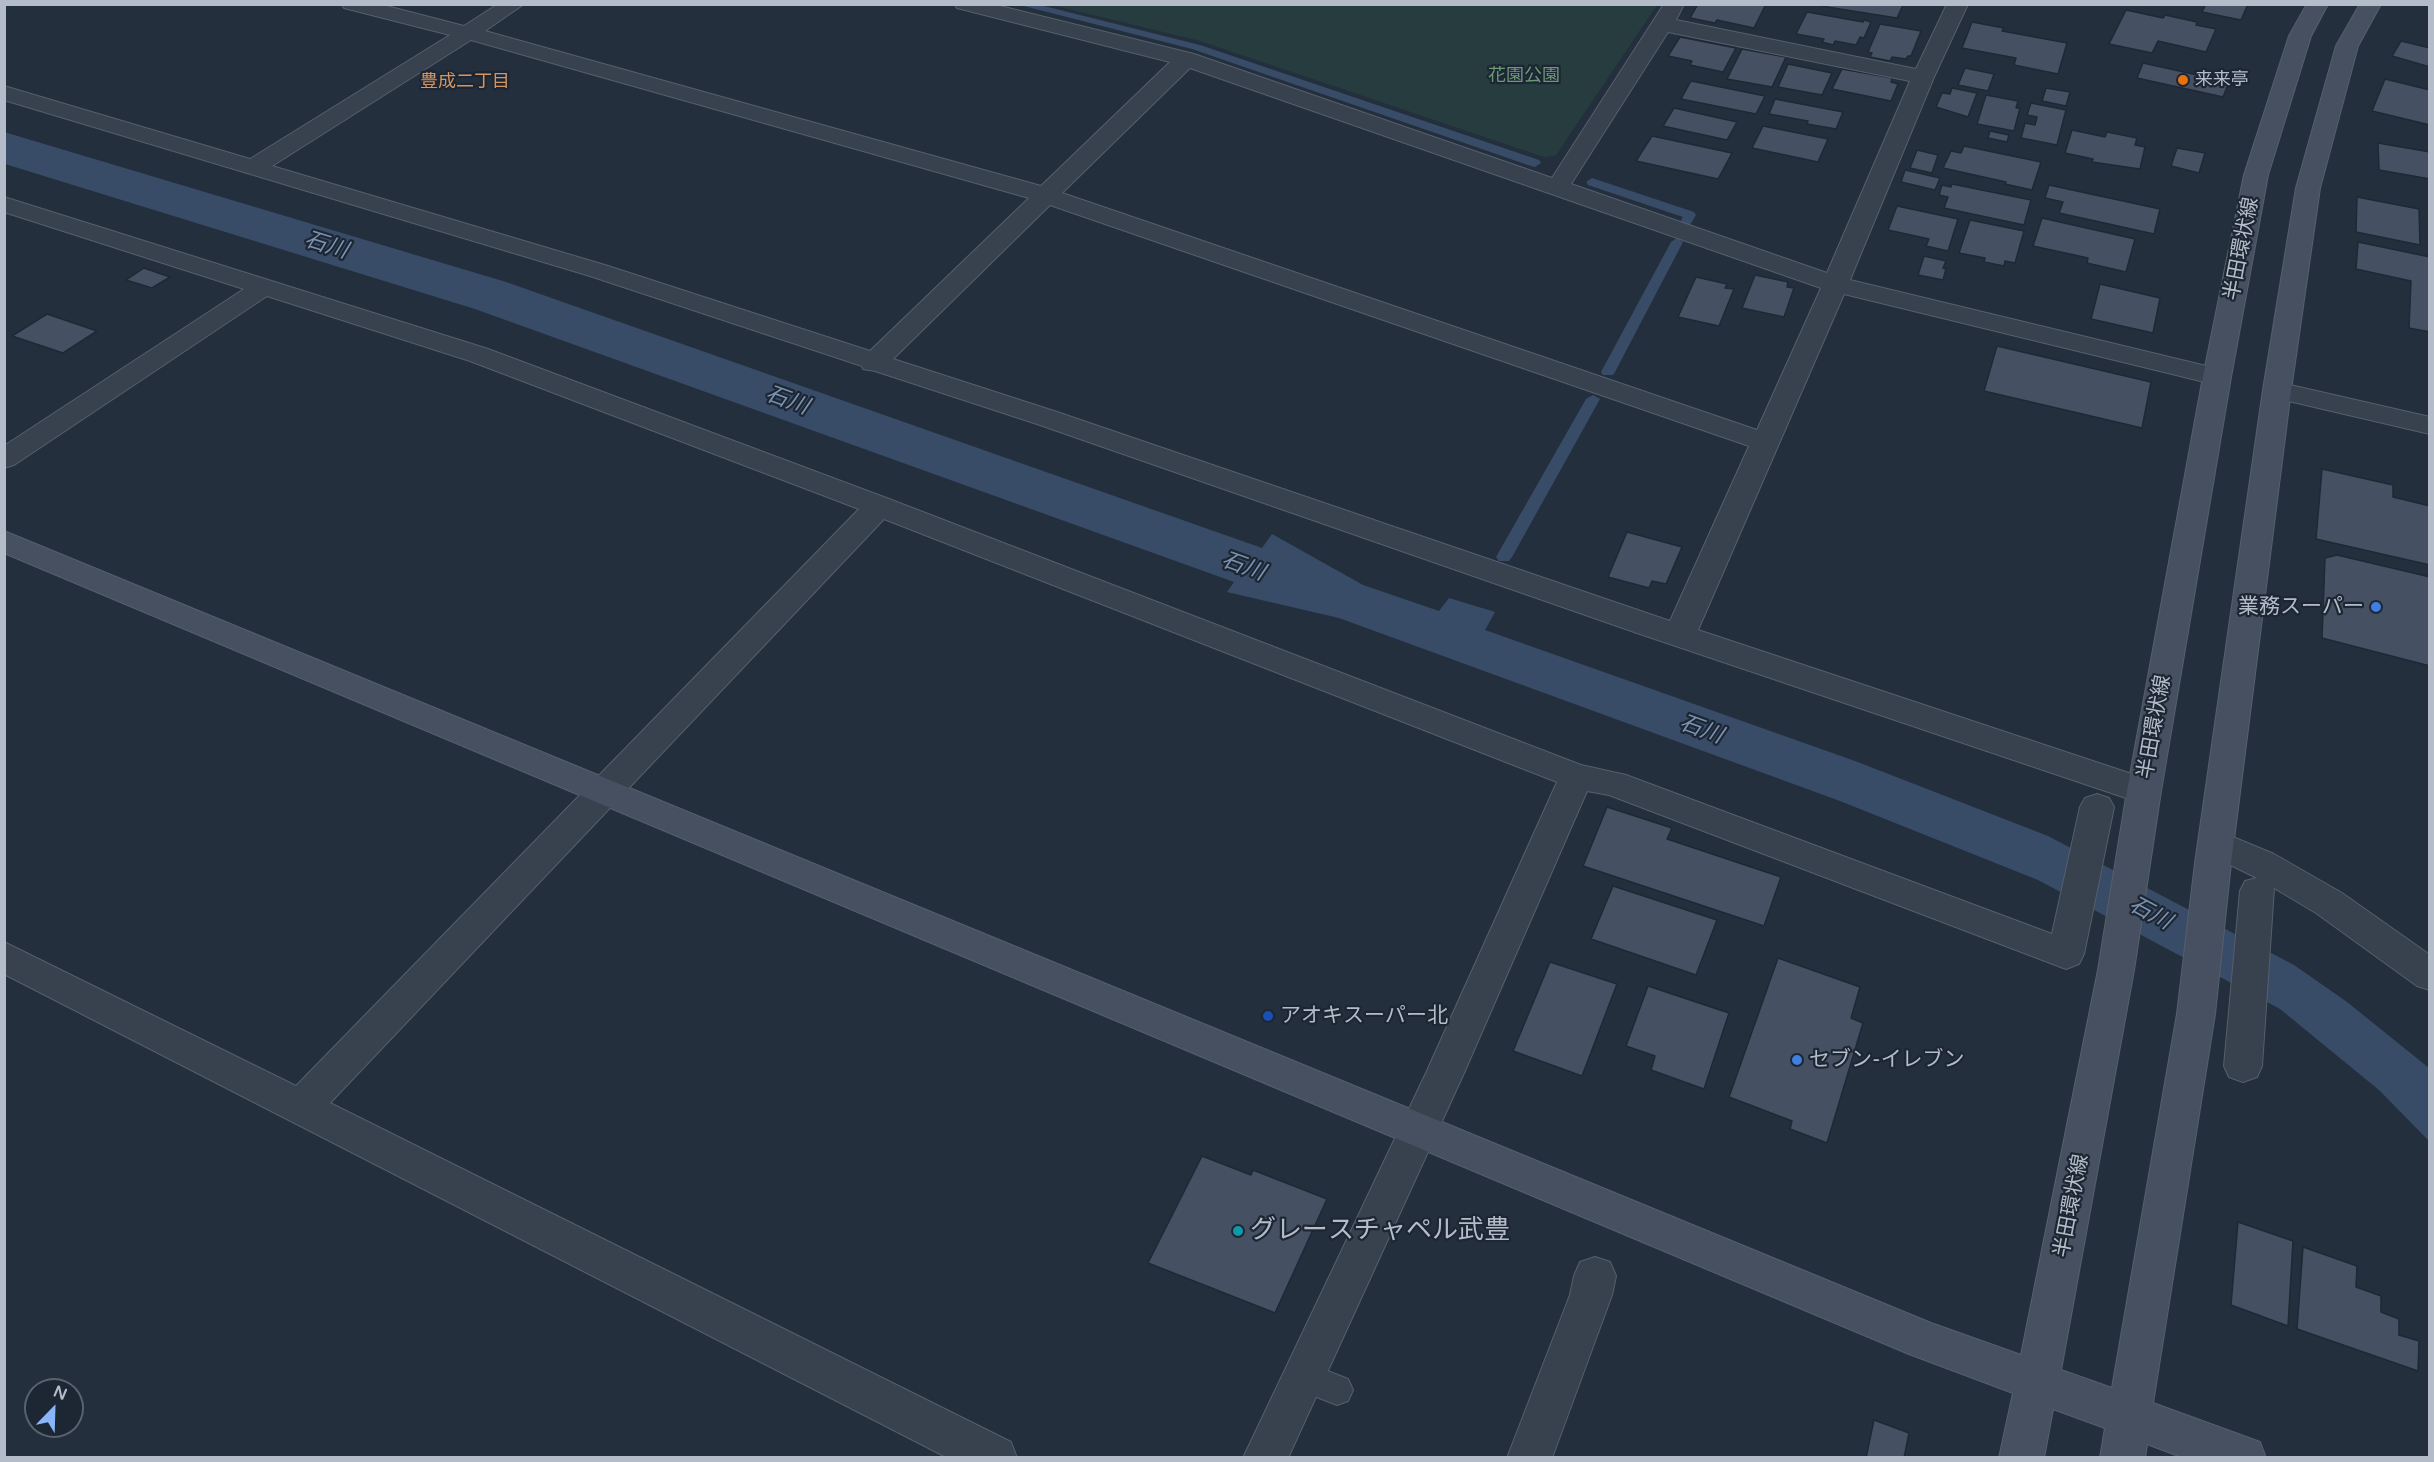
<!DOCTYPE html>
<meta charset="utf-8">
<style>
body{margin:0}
#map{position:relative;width:2434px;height:1462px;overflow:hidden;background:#242f3e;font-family:"Varela Round",sans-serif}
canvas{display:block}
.frame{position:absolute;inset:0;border:6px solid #b4bcc9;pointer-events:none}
.north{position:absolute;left:24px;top:1378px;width:60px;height:60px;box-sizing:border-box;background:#1d2633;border:2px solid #59626f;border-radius:50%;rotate:23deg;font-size:16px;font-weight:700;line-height:24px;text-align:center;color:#b4bcc9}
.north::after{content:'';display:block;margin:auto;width:21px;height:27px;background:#8ab4f8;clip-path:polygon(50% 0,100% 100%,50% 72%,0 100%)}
</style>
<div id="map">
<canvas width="2434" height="1462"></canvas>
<div class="frame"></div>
<div class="north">N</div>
</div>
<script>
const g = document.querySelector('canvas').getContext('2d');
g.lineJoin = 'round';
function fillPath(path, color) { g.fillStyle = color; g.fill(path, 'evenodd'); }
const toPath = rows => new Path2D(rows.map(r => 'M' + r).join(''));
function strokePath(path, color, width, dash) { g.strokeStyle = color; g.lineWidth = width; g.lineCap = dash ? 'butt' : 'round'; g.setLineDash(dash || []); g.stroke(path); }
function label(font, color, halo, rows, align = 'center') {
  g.font = font + ' "Varela Round","Noto Sans JP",sans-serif'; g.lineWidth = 4.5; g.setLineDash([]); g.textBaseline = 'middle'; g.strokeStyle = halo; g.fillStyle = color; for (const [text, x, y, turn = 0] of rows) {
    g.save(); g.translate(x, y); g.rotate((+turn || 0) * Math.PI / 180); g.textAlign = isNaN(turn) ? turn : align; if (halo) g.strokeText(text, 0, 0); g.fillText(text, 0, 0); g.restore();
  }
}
const green = toPath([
 [1052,5,1657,5,1556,155,1544,157,1200,41]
]);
const water = toPath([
 [4,132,506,282,1262,548,1272,534,1363,585,1439,611,1449,598,1495,612,1485,630,1855,761,2048,836,2294,965,2347,1002,2429,1068,2429,1141,2379,1090,2280,1009,2038,880,1840,801,1339,618,1227,592,1234,582,475,309,5,164]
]);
const stream = toPath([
 [1016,4,1036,4,1200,45,1539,160,1541,163,1535,167,1531,166,1192,49,1016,4],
 [1592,178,1694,212,1696,215,1690,225,1682,225,1680,222,1683,217,1588,185,1586,182,1592,178],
 [1677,238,1683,242,1615,372,1613,375,1603,375,1601,372,1671,242,1677,238],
 [1593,395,1600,399,1512,557,1509,561,1499,561,1496,557,1586,399,1593,395]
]);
const building = toPath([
 [1698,4,1766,4,1754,28,1717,20,1715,23,1690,18,1698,4],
 [1822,4,1899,4,1903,5,1897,18,1821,6,1822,4],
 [2206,4,2248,4,2241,20,2202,12,2206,4],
 [2126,10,2163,18,2165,15,2197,22,2196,25,2216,29,2206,52,2158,41,2152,53,2109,44,2126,10],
 [1807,12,1863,22,1864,20,1871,22,1864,38,1860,37,1856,45,1835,41,1833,45,1822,42,1824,39,1796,34,1807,12],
 [1972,22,2004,28,2002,31,2067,43,2058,74,2014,65,2016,58,1962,48,1972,22],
 [1880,24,1921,31,1911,56,1908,56,1906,59,1892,57,1890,61,1870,57,1872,53,1868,52,1880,24],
 [1680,37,1736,48,1723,72,1690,65,1692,61,1668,56,1680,37],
 [2401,41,2430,48,2430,67,2392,56,2401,41],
 [1742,49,1786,57,1772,87,1727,79,1742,49],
 [2143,63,2229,82,2223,97,2137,78,2143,63],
 [1788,64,1832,73,1822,95,1778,87,1788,64],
 [1965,68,1994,74,1988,91,1958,85,1965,68],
 [1842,69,1892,78,1891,82,1898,84,1891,101,1832,89,1842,69],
 [2385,79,2430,90,2430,125,2372,111,2385,79],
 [1691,81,1765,96,1756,114,1681,99,1691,81],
 [1952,88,1977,93,1968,117,1936,107,1942,93,1950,94,1952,88],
 [2046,88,2070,92,2066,106,2042,101,2046,88],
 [1986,95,2018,101,2016,108,2020,108,2014,131,1977,124,1986,95],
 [1775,99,1843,112,1836,129,1807,124,1808,121,1769,114,1775,99],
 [2031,103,2066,110,2057,145,2021,138,2025,123,2035,125,2037,117,2027,115,2031,103],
 [1674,108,1737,122,1727,140,1663,126,1674,108],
 [1763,126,1828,139,1818,162,1752,148,1763,126],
 [2072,130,2105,137,2107,132,2137,138,2135,145,2145,147,2140,169,2092,162,2093,159,2065,153,2072,130],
 [1990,131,2009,135,2007,142,1988,138,1990,131],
 [1652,136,1732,153,1718,179,1636,161,1652,136],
 [2378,143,2430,152,2430,179,2379,170,2378,143],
 [1964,146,2041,162,2032,190,2005,184,2006,182,1943,168,1951,151,1961,153,1964,146],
 [2177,148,2205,153,2199,173,2171,166,2177,148],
 [1917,150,1938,155,1932,173,1910,168,1917,150],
 [1905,170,1940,178,1935,190,1901,182,1905,170],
 [1952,184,2031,200,2024,225,1944,208,1948,197,1939,195,1942,185,1951,187,1952,184],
 [2049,185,2160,209,2154,234,2059,213,2063,202,2045,198,2049,185],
 [2357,197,2419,209,2420,245,2356,232,2357,197],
 [1897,206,1958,219,1948,251,1926,246,1929,239,1888,230,1897,206],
 [2042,218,2135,239,2126,272,2087,263,2088,258,2033,246,2042,218],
 [1970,220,2024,231,2015,263,2005,261,2004,266,1984,262,1985,258,1959,253,1970,220],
 [2358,242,2430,257,2430,332,2409,328,2411,281,2356,269,2358,242],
 [1924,256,1946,261,1943,268,1946,269,1943,280,1918,275,1924,256],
 [144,268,170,277,152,288,126,280,144,268],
 [1755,275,1788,282,1787,287,1794,288,1784,317,1742,308,1755,275],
 [1696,277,1727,284,1725,288,1734,289,1719,326,1678,317,1696,277],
 [2100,284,2160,298,2153,333,2091,319,2100,284],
 [47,314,97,331,63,353,12,336,47,314],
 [1997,346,2151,382,2142,428,1984,391,1997,346],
 [2322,469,2393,485,2393,497,2430,506,2430,565,2316,539,2322,469],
 [1627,532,1682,547,1666,584,1652,581,1649,588,1608,577,1627,532],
 [2337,555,2430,577,2430,666,2322,638,2325,558,2337,555],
 [1607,807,1672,828,1667,839,1781,877,1764,926,1583,866,1607,807],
 [1613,886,1717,920,1696,975,1591,939,1613,886],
 [1778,958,1860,987,1851,1018,1863,1023,1827,1143,1790,1129,1792,1121,1729,1097,1778,958],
 [1550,962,1617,984,1582,1076,1513,1051,1550,962],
 [1648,986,1729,1013,1704,1089,1651,1070,1655,1056,1626,1046,1648,986],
 [1202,1156,1251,1175,1253,1170,1327,1199,1275,1313,1148,1263,1202,1156],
 [2238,1222,2293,1241,2288,1326,2231,1305,2238,1222],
 [2303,1247,2357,1266,2356,1287,2381,1296,2381,1312,2399,1319,2399,1335,2419,1341,2418,1371,2297,1329,2303,1247],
 [1874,1420,1909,1433,1904,1458,1866,1458,1874,1420]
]);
const lane = toPath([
 [1302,1361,1348,1379,1353,1390,1348,1401,1337,1405,1291,1387,1286,1376,1291,1365,1302,1361]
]);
const street = toPath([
 [341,4,379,4,464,26,498,4,524,4,485,31,1041,186,1170,62,957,8,954,4,992,4,1194,54,1552,178,1664,4,1684,4,1676,20,1916,69,1947,4,1968,4,1934,77,1850,280,2227,371,2231,377,2227,383,2217,385,1844,294,1698,630,2156,782,2161,791,2156,800,2144,804,2132,800,1640,634,1037,424,875,371,863,369,862,366,590,276,4,100,4,86,250,159,450,35,344,8,341,4],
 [1668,32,1910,81,1827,273,1571,184,1668,32],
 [471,40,1029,198,870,351,608,266,272,166,471,40],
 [1190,68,1821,288,1757,430,1062,193,1190,68],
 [1050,205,1749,446,1670,621,1057,412,893,359,1050,205],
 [4,197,488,349,889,499,1581,765,1626,775,2052,934,2080,807,2085,798,2097,794,2109,798,2114,807,2084,954,2079,964,2066,969,1609,795,1587,791,1464,1073,1288,1458,1243,1458,1426,1073,1557,782,884,519,330,1103,1011,1442,1017,1458,948,1458,4,974,4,942,296,1086,859,509,470,361,267,296,14,465,4,468,4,446,244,289,4,212,4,197],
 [2277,382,2430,417,2430,434,2267,396,2263,390,2267,384,2277,382],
 [2216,830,2274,854,2342,893,2430,955,2430,990,2417,986,2316,913,2274,888,2262,1066,2257,1077,2243,1082,2229,1077,2224,1066,2240,891,2245,881,2257,878,2204,852,2199,843,2204,834,2216,830],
 [1595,1257,1610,1262,1616,1276,1612,1295,1552,1458,1507,1458,1570,1295,1574,1276,1580,1262,1595,1257]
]);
const secondary = toPath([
 [2307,4,2328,4,2311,36,2268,175,2231,377,2161,791,2134,970,2061,1370,2112,1388,2177,1014,2195,863,2263,390,2296,188,2336,46,2360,4,2381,4,2358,46,2320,188,2291,390,2231,863,2215,1014,2153,1403,2260,1442,2266,1458,2184,1458,2147,1444,2145,1458,2100,1458,2105,1428,2053,1409,2044,1458,1999,1458,2013,1393,1909,1354,4,553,4,531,1931,1323,2021,1355,2098,970,2127,791,2203,377,2244,175,2289,36,2307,4]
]);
const markers = [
 [2183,80,6,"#e8710a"],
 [2376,607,6,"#3f7fe0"],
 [1268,1016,6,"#1a4fb4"],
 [1797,1060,6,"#3f7fe0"],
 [1238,1231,6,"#0f9aa8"]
];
const farParknames = [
 ["花園公園",1524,76]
];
const farPoinames = [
 ["来来亭",2195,80]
];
const farNeighbourhoodnames = [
 ["豊成二丁目",465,82]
];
const streetNames = [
 ["半田環状線",2242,249,-79],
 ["半田環状線",2155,727,-80],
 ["半田環状線",2072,1206,-79]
];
const poiNames = [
 ["業務スーパー",2364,607,"right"],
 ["アオキスーパー北",1280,1016],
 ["セブン-イレブン",1809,1060]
];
const waterNames = [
 ["石川",326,246,17],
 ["石川",787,401,20],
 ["石川",1243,567,20],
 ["石川",1701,730,20],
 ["石川",2150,914,28]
];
const nearPoinames = [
 ["グレースチャペル武豊",1250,1231]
];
fillPath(green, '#263c3f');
fillPath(water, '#394c67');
fillPath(stream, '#394c67');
fillPath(building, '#455162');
strokePath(building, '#1f2835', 1.5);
strokePath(lane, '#565f6c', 2);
strokePath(street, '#565f6c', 2);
strokePath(secondary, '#565f6c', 2);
fillPath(lane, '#38414e');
fillPath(street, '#38414e');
fillPath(secondary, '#465061');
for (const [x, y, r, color] of markers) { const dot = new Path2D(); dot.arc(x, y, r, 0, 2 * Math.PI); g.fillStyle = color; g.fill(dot); strokePath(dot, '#1d2633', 2); }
label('18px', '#6b9a76', '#1d2633', farParknames);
label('18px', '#b4bcc9', '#1d2633', farPoinames, 'left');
label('18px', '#d59563', '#1d2633', farNeighbourhoodnames);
label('21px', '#b4bcc9', '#1d2633', streetNames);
label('21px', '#b4bcc9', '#1d2633', poiNames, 'left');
label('italic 22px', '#7c92b1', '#1d2633', waterNames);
label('26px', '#b4bcc9', '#1d2633', nearPoinames, 'left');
</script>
